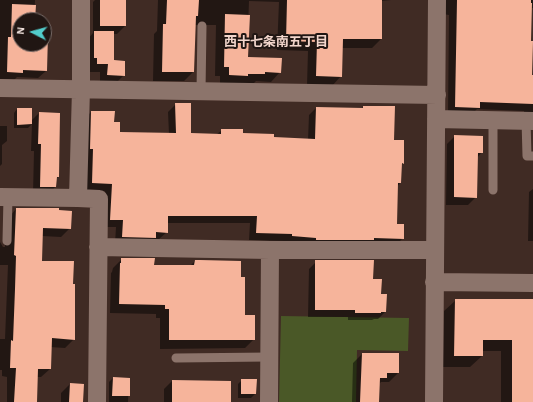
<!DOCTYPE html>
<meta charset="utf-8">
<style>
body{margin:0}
#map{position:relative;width:533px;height:402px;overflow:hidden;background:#402b24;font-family:"Alegreya Sans",sans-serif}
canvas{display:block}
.north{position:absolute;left:12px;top:12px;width:40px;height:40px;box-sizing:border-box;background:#201613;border:1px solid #766a67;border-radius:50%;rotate:276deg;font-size:11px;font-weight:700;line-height:16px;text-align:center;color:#f7e9e4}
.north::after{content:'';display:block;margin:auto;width:14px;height:18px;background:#52cdcc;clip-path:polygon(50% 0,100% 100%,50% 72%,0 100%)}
</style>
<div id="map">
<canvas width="533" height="402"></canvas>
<div class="north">N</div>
</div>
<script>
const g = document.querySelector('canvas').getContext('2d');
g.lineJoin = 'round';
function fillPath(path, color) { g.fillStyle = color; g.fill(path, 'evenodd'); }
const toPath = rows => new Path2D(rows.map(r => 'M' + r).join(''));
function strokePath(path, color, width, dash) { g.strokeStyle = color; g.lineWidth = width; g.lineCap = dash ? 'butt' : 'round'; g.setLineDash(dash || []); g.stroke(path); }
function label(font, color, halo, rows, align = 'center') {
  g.font = font + ' "Alegreya Sans","Noto Sans JP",sans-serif'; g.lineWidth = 4; g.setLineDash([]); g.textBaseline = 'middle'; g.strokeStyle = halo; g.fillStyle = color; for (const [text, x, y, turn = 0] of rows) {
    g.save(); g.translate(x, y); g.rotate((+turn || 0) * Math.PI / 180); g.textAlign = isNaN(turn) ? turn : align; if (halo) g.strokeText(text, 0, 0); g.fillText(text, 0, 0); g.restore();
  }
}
const green = toPath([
 [281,316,409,318,408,351,357,350,356,402,279,402]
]);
const shadow = toPath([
 [0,0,35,0,34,20,20,20,20,44,44,44,44,36,46,71,38,78,17,77,14,80,0,79],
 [95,0,125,0,125,26,117,34,113,34,113,61,124,75,116,83,100,83,100,72,90,72,87,40,93,33,93,2],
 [158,0,391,0,381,1,381,39,372,48,342,48,341,76,332,86,307,85,308,51,277,50,279,2,249,1,247,58,280,72,271,82,256,81,254,83,220,84,220,76,215,76,216,25,194,25,193,72,184,81,153,81,154,34,157,31],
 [444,0,533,0,533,8,531,8,531,76,533,76,533,116,524,116,524,111,477,109,471,115,448,114,449,15,443,14],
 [176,104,190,134,216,135,222,130,273,138,308,140,309,115,316,108,362,109,363,107,394,107,393,141,403,163,401,166,400,183,397,187,396,225,403,238,395,246,285,243,285,241,249,240,250,223,167,223,167,232,159,239,115,244,116,227,103,227,105,191,85,190,84,119,91,112,113,123,119,133,169,134,168,112],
 [17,109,31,121,39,113,58,177,56,179,55,187,48,195,33,194,34,151,31,151,32,124,28,128,14,128,14,113],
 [0,126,7,126,7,141,2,145,2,164,0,166],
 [455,136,482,152,477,158,476,197,468,205,446,205,447,144],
 [533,189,533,241,528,241,529,192],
 [16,209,70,228,61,237,42,236,41,262,74,339,65,348,50,347,50,369,41,377,37,377,36,402,7,402,7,377,2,376,2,370,0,370,0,339,5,339,8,265,0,265,0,223,0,242,3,247,5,247,5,233,8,218],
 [122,259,153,266,190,266,195,261,240,278,244,316,254,339,245,348,160,349,160,318,156,318,156,314,110,313,111,273,112,272,113,268],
 [316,262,372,280,380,295,385,312,378,319,374,319,372,320,348,320,348,317,308,317,309,269],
 [456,300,533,300,533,402,501,402,501,351,482,351,482,356,470,367,443,367,444,311],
 [362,354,398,373,389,382,381,382,378,385,378,402,352,402,353,363],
 [113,378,129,379,128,402,109,402,109,382],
 [242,380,256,380,255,394,251,398,238,398,238,384],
 [172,381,230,382,230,402,164,402,164,389],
 [70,384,82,402,61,402,61,393]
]);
const building = toPath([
 [100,0,126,0,126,26,100,26],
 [167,0,199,0,198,16,196,16,194,72,162,72,163,24,166,24],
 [287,0,382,0,382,39,343,39,342,77,316,76,317,42,286,41],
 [457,0,531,0,531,3,532,3,531,41,533,41,532,75,533,75,533,104,480,102,480,108,455,107],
 [12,4,36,5,35,20,20,20,20,44,44,44,44,35,48,35,47,71,23,70,23,73,7,72,8,37,11,37],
 [225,14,250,15,248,57,282,58,281,73,265,72,265,74,248,74,248,76,229,75,229,67,224,67],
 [94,31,114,31,114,60,125,61,125,76,107,75,108,64,97,64,97,58,94,58],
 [175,103,191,103,191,133,221,134,221,129,243,129,243,133,274,134,274,137,315,139,316,107,363,108,363,106,395,106,394,140,404,140,404,164,402,163,401,183,398,183,397,224,404,224,404,239,374,238,374,240,316,240,316,238,292,236,292,234,256,233,257,216,168,216,168,233,156,232,156,238,122,237,123,220,110,220,112,184,92,183,93,149,90,149,91,111,115,111,114,122,120,122,120,132,176,133],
 [17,108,32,108,32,124,17,125],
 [39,112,60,113,59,177,57,177,56,187,40,187,41,144,38,144],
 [454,135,483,136,483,153,478,153,477,198,454,197],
 [16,208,59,208,59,210,72,211,71,229,43,228,42,261,74,261,73,284,75,284,75,340,52,338,51,369,38,369,37,402,14,402,16,368,10,368,11,340,13,341,15,289,16,256,14,255],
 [121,258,155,258,154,265,194,265,195,260,200,260,241,261,241,277,245,277,245,315,255,315,255,340,169,340,169,309,165,309,165,305,119,304,120,263,121,263],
 [315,260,374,260,373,279,382,279,381,294,387,294,386,312,381,312,381,313,355,313,355,310,315,310],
 [455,299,533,299,533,402,512,402,512,340,483,340,483,356,454,356],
 [362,353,399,353,399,373,387,373,387,378,380,378,379,402,360,402],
 [113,377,130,378,130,396,112,396],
 [241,379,257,379,256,394,241,394],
 [172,380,231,381,231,402,172,402],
 [70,383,84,384,83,402,69,402]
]);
const lane = toPath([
 [201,91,202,26],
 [526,120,527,156,533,156],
 [493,190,493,120],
 [7,241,8,197],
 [176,358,269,357]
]);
const street = toPath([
 [81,0,81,89,78,198,99,199,97,402],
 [0,88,437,95],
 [436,119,533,121],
 [0,197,78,198],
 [98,247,270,250,435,250],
 [434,282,533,283],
 [269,402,270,250],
 [434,402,437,0]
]);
const neighbourhoodNames = [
 ["西十七条南五丁目",276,42]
];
fillPath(green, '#4a5827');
fillPath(shadow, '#0007');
fillPath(building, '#f6b49b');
strokePath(lane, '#8c746b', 9);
strokePath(street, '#8c746b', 18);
label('bold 13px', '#f2d6cc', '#201613', neighbourhoodNames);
</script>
